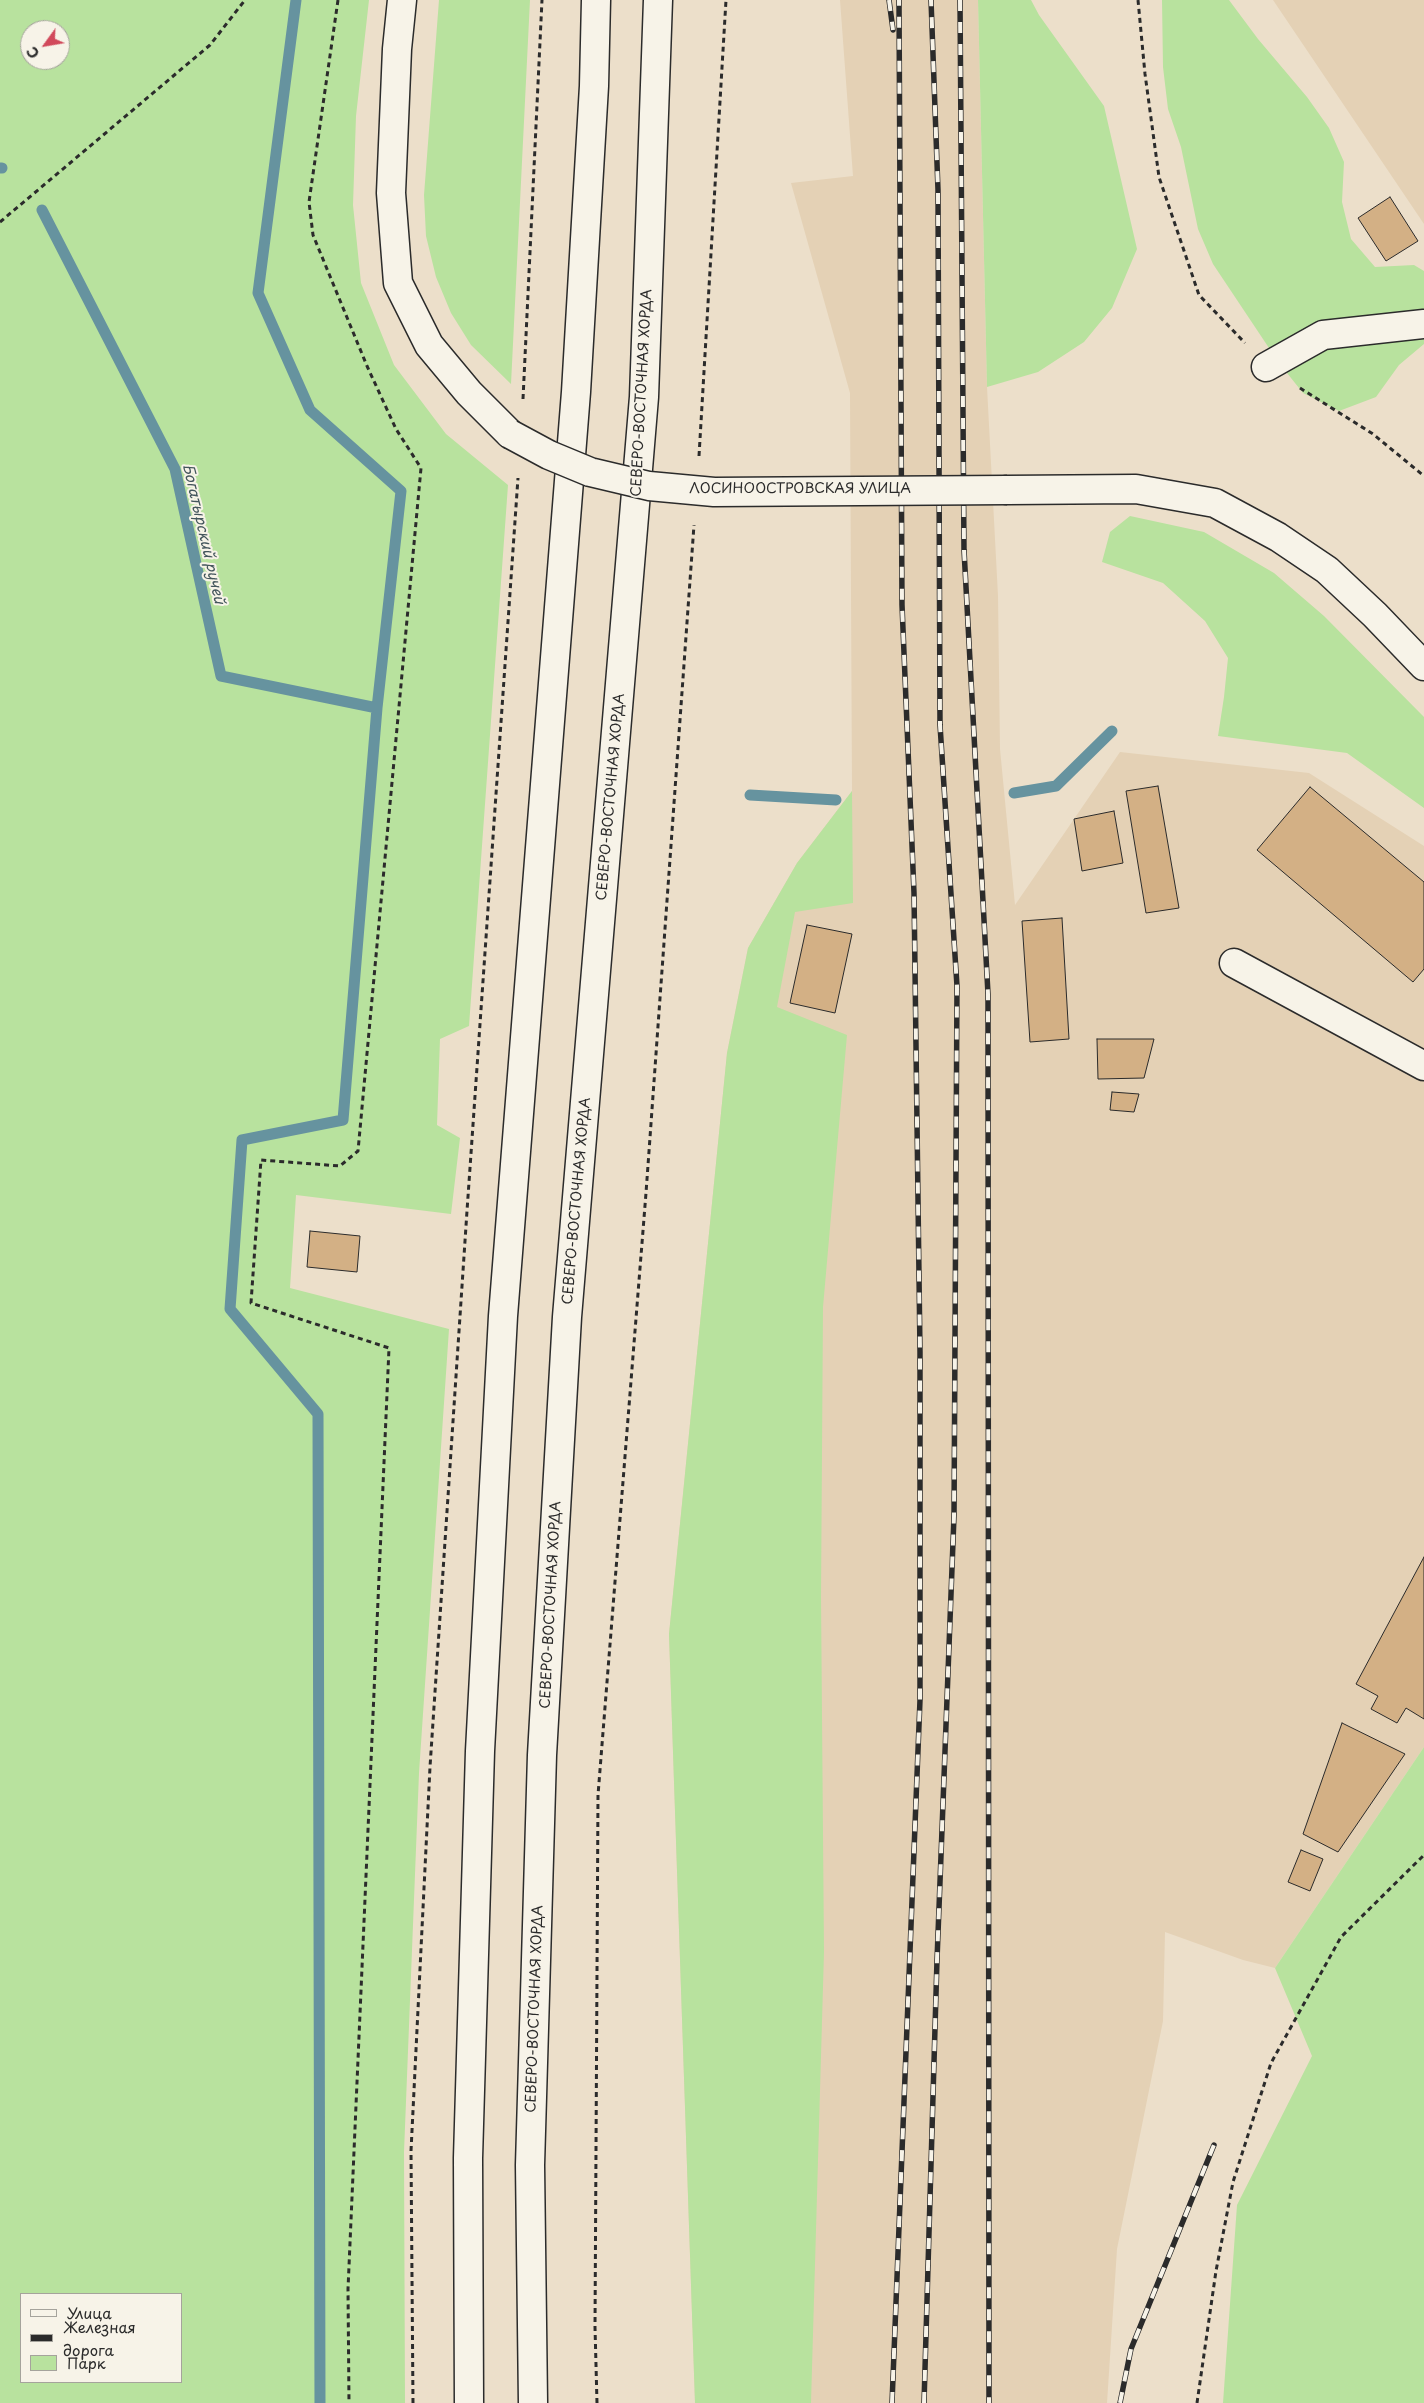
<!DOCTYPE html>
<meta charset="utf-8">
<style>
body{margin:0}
#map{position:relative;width:1424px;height:2403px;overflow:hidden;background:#ecdfca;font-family:"Playpen Sans",sans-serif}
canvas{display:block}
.legend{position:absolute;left:20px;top:2293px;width:162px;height:90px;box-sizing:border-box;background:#f7f3e8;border:1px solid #a5a39c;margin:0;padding:6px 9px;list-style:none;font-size:15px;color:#2b2b2b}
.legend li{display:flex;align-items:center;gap:10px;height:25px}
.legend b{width:25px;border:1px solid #a5a39c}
.north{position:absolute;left:20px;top:20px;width:50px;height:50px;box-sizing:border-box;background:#f7f3e8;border:1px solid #a5a39c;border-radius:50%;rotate:238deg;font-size:14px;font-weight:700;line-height:20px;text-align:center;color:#2b2b2b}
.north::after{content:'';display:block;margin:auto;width:18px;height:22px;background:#d1495b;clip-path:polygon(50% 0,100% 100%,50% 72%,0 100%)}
</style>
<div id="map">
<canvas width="1424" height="2403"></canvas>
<ul class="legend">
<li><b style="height:6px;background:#f7f3e8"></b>Улица</li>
<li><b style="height:6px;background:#2b2b2b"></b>Железная дорога</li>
<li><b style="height:14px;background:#b8e29e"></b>Парк</li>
</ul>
<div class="north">С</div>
</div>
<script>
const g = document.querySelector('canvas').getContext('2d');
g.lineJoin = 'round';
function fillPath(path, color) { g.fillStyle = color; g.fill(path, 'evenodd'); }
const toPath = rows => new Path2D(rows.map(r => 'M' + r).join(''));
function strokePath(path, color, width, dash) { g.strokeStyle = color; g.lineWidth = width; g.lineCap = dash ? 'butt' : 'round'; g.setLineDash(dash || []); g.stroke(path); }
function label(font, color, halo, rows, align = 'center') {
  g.font = font + ' "Playpen Sans",sans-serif'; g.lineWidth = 4; g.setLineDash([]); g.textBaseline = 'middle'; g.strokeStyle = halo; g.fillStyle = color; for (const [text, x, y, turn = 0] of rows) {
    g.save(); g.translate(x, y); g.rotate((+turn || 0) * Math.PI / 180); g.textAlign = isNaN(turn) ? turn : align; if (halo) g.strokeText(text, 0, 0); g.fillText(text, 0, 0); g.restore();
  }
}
const built = toPath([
 [840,0,978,0,987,387,998,596,1000,749,1015,905,1120,752,1309,773,1424,846,1424,1747,1275,1968,1243,1960,1165,1932,1163,2021,1117,2249,1107,2403,695,2403,669,1634,727,1053,748,948,797,863,852,791,850,393,791,183,853,176],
 [1273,0,1424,0,1424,224]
]);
const green = toPath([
 [0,0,369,0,356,116,353,205,361,283,394,365,446,434,508,485,469,1026,440,1039,437,1125,460,1138,451,1214,296,1195,290,1288,449,1329,419,1773,404,2152,405,2403,0,2403],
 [30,30,60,30,60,60,30,60],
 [21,2294,181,2294,181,2382,21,2382],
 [439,0,530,0,511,384,471,345,451,313,436,277,426,236,424,195],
 [978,0,1031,0,1039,15,1104,106,1137,249,1112,308,1084,342,1038,372,987,387],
 [1162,0,1229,0,1258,39,1307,97,1329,128,1344,162,1342,202,1351,239,1375,267,1414,265,1424,271,1424,344,1399,365,1376,397,1339,411,1303,393,1279,363,1213,264,1198,229,1181,147,1168,109,1163,67],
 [1130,516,1204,532,1274,573,1324,616,1424,717,1424,808,1347,753,1218,736,1224,697,1228,658,1205,621,1163,583,1102,562,1110,532],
 [852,791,853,903,795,912,777,1007,847,1035,823,1307,821,1597,824,1952,811,2403,695,2403,669,1634,727,1053,748,948,797,863],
 [1424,1747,1424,2403,1223,2403,1237,2205,1312,2056,1275,1968]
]);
const stream = toPath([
 [296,0,258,293,310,410,401,491,377,708,343,1120,242,1140,230,1309,318,1414,320,2403],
 [0,168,2,168],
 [42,210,175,469,221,676,377,708],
 [1014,793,1056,786,1112,731],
 [750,795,836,800]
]);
const building = toPath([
 [1390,197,1418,241,1386,261,1358,218,1390,197],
 [1158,786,1179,908,1146,913,1126,791,1158,786],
 [1310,787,1424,882,1424,969,1413,982,1257,850,1310,787],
 [1114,811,1123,863,1082,871,1074,819,1114,811],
 [1062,918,1069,1039,1030,1042,1022,921,1062,918],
 [807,925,852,934,835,1013,790,1003,807,925],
 [1097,1039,1154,1039,1144,1078,1098,1079,1097,1039],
 [1112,1092,1139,1094,1134,1112,1110,1110,1112,1092],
 [310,1231,360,1236,357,1272,307,1267,310,1231],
 [1424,1557,1424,1719,1406,1708,1397,1723,1371,1709,1378,1696,1356,1684,1424,1557],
 [1342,1723,1405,1754,1338,1852,1303,1834,1342,1723],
 [1301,1850,1323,1859,1310,1891,1288,1882,1301,1850]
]);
const path = toPath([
 [338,0,309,202,313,235,367,366,396,429,421,468,358,1151,340,1166,261,1160,251,1303,389,1348,348,2289,349,2403],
 [1138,0,1145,74,1159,177,1199,295,1245,343],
 [0,222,210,45,245,0],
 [1300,388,1373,434,1424,476],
 [523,399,542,0],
 [699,456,726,0],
 [413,2403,411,2151,430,1767,467,1211,518,478],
 [597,2403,595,2327,598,1795,646,1193,694,525],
 [1197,2403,1216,2271,1233,2182,1271,2063,1341,1937,1424,1855]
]);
const minor = toPath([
 [402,0,397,49,391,193,398,283,429,345,469,393,510,434],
 [1266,367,1323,335,1424,324],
 [1007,490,1136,489,1215,503,1278,537,1327,570,1375,615,1424,666],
 [1234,963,1424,1066]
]);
const major = toPath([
 [469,2403,468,2158,480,1751,503,1316,576,392,594,86,596,0],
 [533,2403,530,2165,542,1755,567,1317,644,397,658,0]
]);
const rail = toPath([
 [889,0,893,30],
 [960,0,964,550,988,994,989,2403],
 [892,2403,920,1700,920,1352,914,893,902,605,899,0],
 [924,2403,937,1960,954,1516,957,986,940,725,938,190,931,0],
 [1120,2403,1131,2349,1214,2145]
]);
const minorBridge = toPath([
 [510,434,549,455,590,472,649,486,714,492,1007,490]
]);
const streetNames = [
 ["СЕВЕРО-ВОСТОЧНАЯ ХОРДА",642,393,-87],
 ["ЛОСИНООСТРОВСКАЯ УЛИЦА",800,489],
 ["СЕВЕРО-ВОСТОЧНАЯ ХОРДА",611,797,-85],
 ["СЕВЕРО-ВОСТОЧНАЯ ХОРДА",577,1201,-85],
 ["СЕВЕРО-ВОСТОЧНАЯ ХОРДА",551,1605,-87],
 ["СЕВЕРО-ВОСТОЧНАЯ ХОРДА",535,2009,-88]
];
const waterNames = [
 ["Богатырский ручей",203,534,77]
];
fillPath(built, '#e4d1b5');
fillPath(green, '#b8e29e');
strokePath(stream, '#66939f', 11);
fillPath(building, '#d3b085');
strokePath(building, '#2b2b2b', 1);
strokePath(minor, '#2b2b2b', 31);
strokePath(major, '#2b2b2b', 31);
strokePath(path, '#2b2b2b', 3, [5, 4]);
strokePath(minor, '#f7f3e8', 28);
strokePath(major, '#f7f3e8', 28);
strokePath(rail, '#2b2b2b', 5.5);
strokePath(rail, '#f7f3e8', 4, [11]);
strokePath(minorBridge, '#2b2b2b', 31, []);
strokePath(minorBridge, '#f7f3e8', 28);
label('14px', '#2b2b2b', '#f7f3e8', streetNames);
label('italic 15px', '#44565c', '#f7f3e8', waterNames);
</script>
